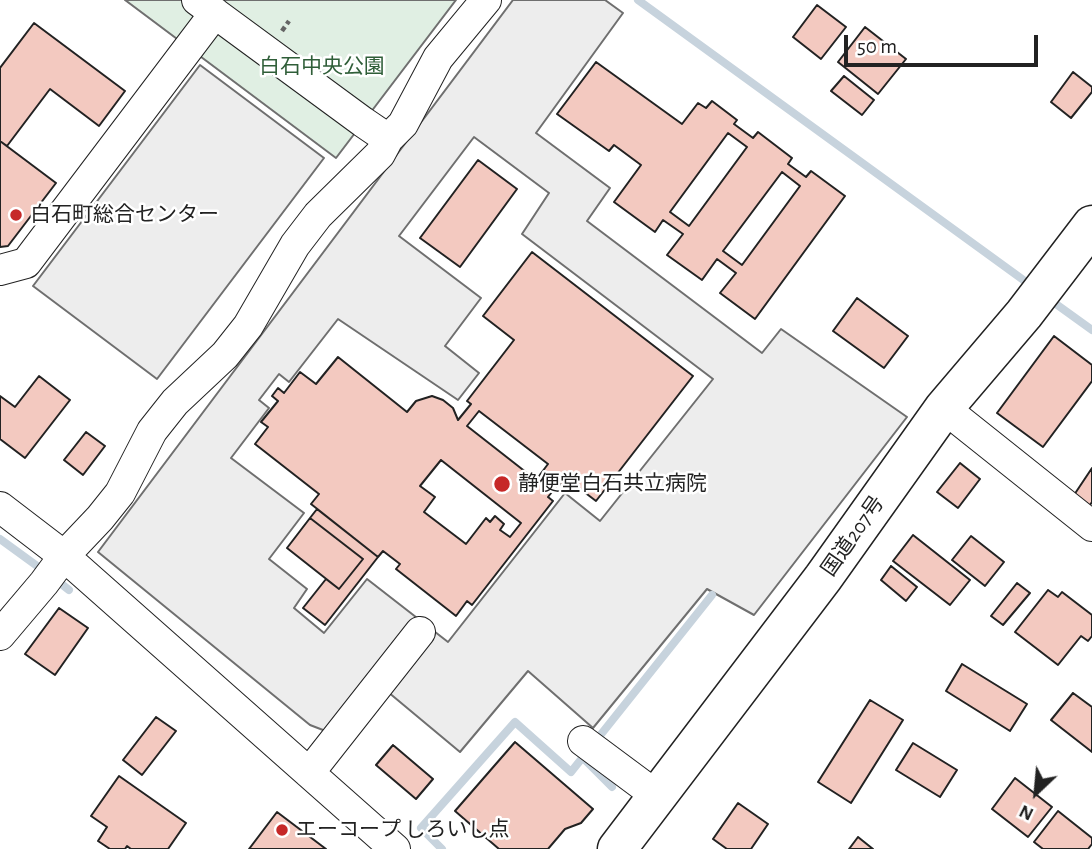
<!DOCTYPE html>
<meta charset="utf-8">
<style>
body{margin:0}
#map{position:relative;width:1092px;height:849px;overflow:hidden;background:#fff;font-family:"Alegreya Sans",sans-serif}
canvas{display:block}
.north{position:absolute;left:1001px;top:758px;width:70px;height:70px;-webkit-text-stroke:5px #fff;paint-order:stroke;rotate:206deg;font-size:19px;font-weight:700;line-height:28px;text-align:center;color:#222}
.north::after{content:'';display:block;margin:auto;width:24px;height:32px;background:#222;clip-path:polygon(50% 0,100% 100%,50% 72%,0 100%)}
.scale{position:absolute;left:844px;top:35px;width:194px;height:32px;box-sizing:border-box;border:4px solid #222;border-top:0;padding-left:9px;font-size:21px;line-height:24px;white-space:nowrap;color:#222;-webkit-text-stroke:5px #fff;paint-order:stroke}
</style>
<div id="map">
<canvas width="1092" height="849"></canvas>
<div class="north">N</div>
<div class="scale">50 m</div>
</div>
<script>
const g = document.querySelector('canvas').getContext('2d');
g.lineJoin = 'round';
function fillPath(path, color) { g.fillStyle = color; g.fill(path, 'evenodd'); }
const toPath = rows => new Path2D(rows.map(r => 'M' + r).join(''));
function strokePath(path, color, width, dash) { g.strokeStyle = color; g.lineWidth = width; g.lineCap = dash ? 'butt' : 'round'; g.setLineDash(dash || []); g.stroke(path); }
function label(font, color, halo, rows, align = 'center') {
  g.font = font + ' "Alegreya Sans","Noto Sans JP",sans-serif'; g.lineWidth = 5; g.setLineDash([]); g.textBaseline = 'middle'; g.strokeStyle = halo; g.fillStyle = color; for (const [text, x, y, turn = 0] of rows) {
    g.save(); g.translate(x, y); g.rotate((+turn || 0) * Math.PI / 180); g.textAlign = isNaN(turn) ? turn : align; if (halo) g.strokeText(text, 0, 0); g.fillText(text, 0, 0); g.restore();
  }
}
const green = toPath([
 [125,0,456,0,336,158,125,0]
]);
const parking = toPath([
 [513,0,605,0,623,13,536,133,610,188,587,221,762,353,781,329,907,417,754,615,707,589,593,728,528,671,460,752,388,692,349,740,310,725,98,552,513,0],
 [474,137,549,193,522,234,713,379,600,521,565,493,448,642,367,579,324,633,294,608,307,589,269,559,304,513,231,458,269,408,259,400,279,374,289,382,338,319,458,400,479,373,445,346,481,298,399,236,474,137],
 [200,65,324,158,157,379,33,286,200,65]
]);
const stream = toPath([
 [638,0,1033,287],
 [1049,299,1092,330],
 [0,539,44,571],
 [55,579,69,590],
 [582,757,612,787],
 [442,849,421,828,515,722,571,772,712,595]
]);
const building = toPath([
 [817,5,846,27,821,59,793,37,817,5],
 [34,23,125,91,99,126,50,89,7,146,0,141,0,68,34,23],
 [865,27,906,59,878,94,838,62,865,27],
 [596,62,682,124,698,103,706,108,712,101,737,120,734,124,753,138,758,132,792,158,788,164,806,177,811,171,845,196,755,319,720,293,736,273,717,259,702,280,667,255,683,234,663,220,655,232,614,202,641,165,614,145,609,151,557,114,596,62],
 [728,133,747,147,689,226,670,212,728,133],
 [782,172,800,186,742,265,723,251,782,172],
 [1073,72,1092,87,1092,92,1071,118,1051,102,1073,72],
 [844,76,874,100,862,115,831,91,844,76],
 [0,141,56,183,8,246,0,247,0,141],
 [478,160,517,189,460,267,420,238,478,160],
 [532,252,693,376,596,501,575,485,570,492,559,483,548,497,553,501,472,605,467,601,456,616,396,569,400,564,383,551,378,557,311,504,319,494,255,444,268,427,261,422,278,401,272,396,278,388,284,393,300,372,316,384,338,357,407,412,416,401,432,396,443,400,453,408,458,420,471,404,467,401,514,340,483,316,532,252],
 [479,411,548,464,536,480,467,426,479,411],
 [441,460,521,523,510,537,500,530,504,524,495,516,490,522,486,518,466,544,424,512,435,497,420,486,441,460],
 [857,298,908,336,884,368,833,331,857,298],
 [1054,336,1092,365,1092,381,1043,447,997,413,1054,336],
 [39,376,70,400,25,458,0,439,0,396,15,407,39,376],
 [86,432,105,446,83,475,64,460,86,432],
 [960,463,980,479,958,508,937,492,960,463],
 [1092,468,1092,502,1088,508,1072,498,1092,468],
 [317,509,378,557,325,625,303,608,326,579,339,589,363,559,310,518,317,509],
 [310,518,363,559,339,589,287,548,310,518],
 [913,535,970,580,950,605,893,561,913,535],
 [971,536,1004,562,985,586,952,560,971,536],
 [891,566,917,587,906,601,881,580,891,566],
 [1017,583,1030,593,1003,625,991,616,1017,583],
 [1048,590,1058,597,1062,592,1092,615,1092,636,1088,641,1081,636,1058,665,1015,632,1048,590],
 [59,608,88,628,55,675,25,654,59,608],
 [962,664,1027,704,1010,731,946,691,962,664],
 [1073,693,1092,707,1092,752,1051,720,1073,693],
 [870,700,903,720,851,803,818,782,870,700],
 [156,717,176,731,142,775,123,760,156,717],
 [515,742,593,809,581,823,565,829,548,849,499,849,455,811,515,742],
 [913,743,957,770,940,797,896,770,913,743],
 [393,745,433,779,416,799,376,765,393,745],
 [119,776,186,823,168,849,131,849,127,846,125,849,110,849,98,841,107,827,91,816,119,776],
 [1015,778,1052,807,1028,837,992,809,1015,778],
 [738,803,768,824,751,849,727,849,713,839,738,803],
 [1058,811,1092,838,1092,844,1088,849,1043,849,1034,842,1058,811],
 [277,812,326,849,249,849,277,812],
 [858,837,873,849,849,849,858,837]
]);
const path = toPath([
 [282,31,289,21]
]);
const minor = toPath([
 [197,0,363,122,388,139],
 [0,270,26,263,215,13],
 [944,408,1092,526],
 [0,507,64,556,395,849],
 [0,635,44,583,64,556,100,518,120,493,152,431,175,402,225,355,248,326,295,245,318,215,380,154,388,139,403,124,438,58,486,0],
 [583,741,657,796],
 [309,773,420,632]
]);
const highway = toPath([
 [617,849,823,578,944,408,1024,314,1092,225]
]);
const markers = [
 [16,215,7,"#c62828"],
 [502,484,9,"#c62828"],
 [282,830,7,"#c62828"]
];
const parkNames = [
 ["白石中央公園",322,67]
];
const poiNames = [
 ["白石町総合センター",30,215],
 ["静便堂白石共立病院",518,484],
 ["エーコープ しろいし点",296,830]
];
const streetNames = [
 ["国道207号",853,536,-55]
];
fillPath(green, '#e0efe3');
strokePath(green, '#6f6f6f', 2);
fillPath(parking, '#ededed');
strokePath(parking, '#6f6f6f', 2);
strokePath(stream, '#c7d3dd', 8);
fillPath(building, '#f3c9c0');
strokePath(building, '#222', 2);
strokePath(minor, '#222', 32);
strokePath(highway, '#222', 41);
strokePath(path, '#646464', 4.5, [5, 3.5]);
strokePath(minor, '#fff', 30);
strokePath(highway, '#fff', 38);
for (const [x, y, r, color] of markers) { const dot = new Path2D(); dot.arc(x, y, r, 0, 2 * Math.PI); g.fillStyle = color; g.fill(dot); strokePath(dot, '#fff', 2.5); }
label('21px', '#2f5e38', '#fff', parkNames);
label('21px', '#222', '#fff', poiNames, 'left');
label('21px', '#222', '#fff', streetNames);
</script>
